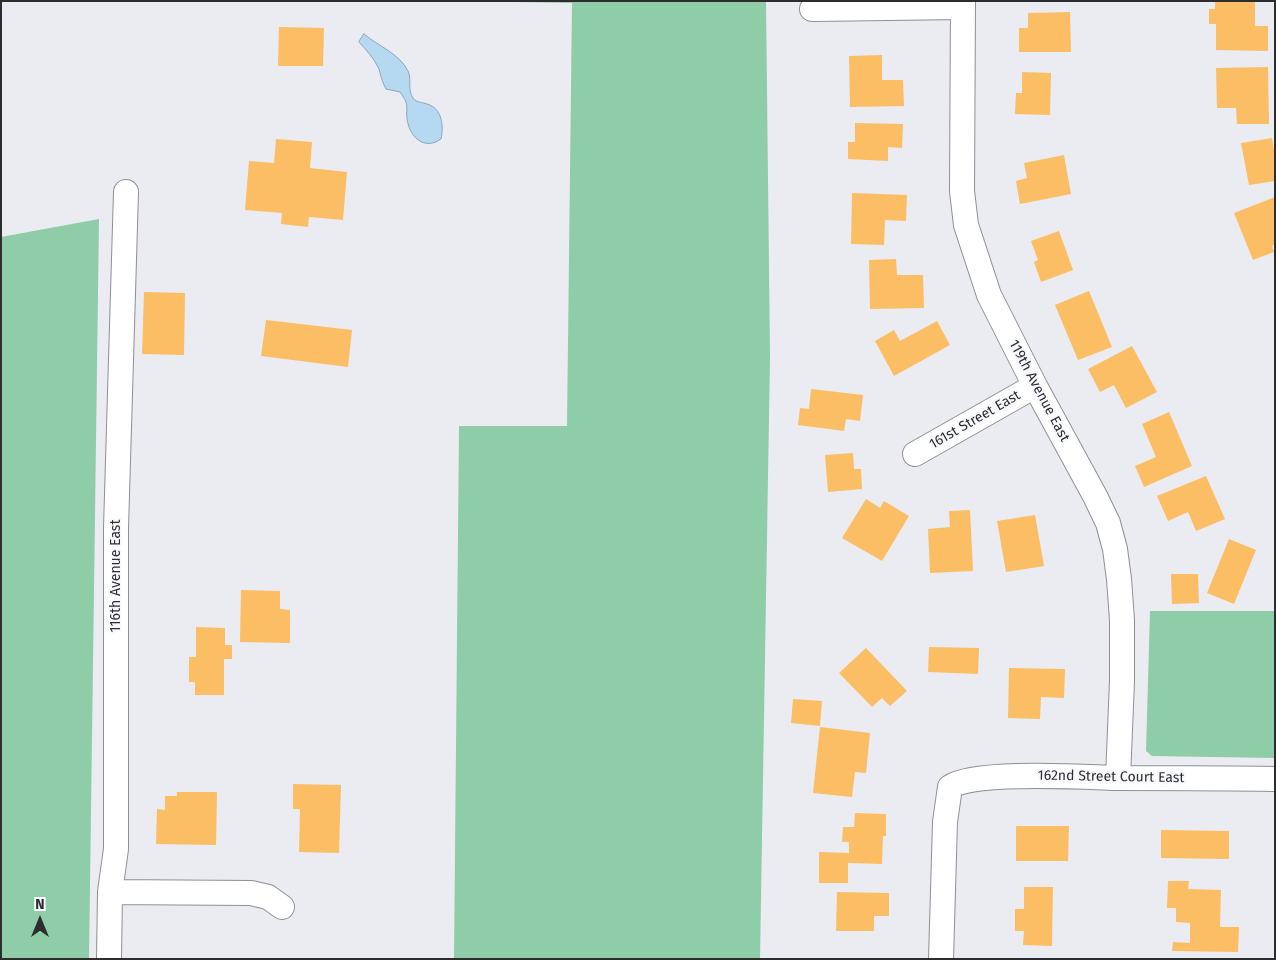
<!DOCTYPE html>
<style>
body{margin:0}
#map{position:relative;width:1276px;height:960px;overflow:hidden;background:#ebebf2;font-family:"Fira Sans",sans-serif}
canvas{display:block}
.frame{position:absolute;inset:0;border:2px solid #2d2d30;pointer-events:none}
.north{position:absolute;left:15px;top:895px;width:50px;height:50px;-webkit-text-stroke:4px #f8f8ff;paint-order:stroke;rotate:0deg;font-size:14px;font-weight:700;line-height:20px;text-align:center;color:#2d2d30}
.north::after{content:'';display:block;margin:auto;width:18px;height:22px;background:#2d2d30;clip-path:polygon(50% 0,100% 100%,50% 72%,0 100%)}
</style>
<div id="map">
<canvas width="1276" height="960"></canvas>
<div class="frame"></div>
<div class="north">N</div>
</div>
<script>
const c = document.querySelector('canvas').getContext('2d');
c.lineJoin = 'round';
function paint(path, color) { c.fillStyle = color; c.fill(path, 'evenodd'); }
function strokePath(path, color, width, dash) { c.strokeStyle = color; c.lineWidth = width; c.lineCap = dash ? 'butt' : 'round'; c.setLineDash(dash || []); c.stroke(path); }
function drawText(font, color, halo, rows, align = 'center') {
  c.font = font + ' "Fira Sans",sans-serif'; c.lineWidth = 4.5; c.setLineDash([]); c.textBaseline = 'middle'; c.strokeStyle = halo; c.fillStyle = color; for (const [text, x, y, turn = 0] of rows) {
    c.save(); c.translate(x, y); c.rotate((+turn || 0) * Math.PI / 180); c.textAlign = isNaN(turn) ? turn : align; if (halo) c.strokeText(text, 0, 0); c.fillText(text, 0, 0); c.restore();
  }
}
paint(new Path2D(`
 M461,1H766L770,357L760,959H454L459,426H567L572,3Z
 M99,219L89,959H1V237Z
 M1150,611H1275V758L1152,756L1146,751Z`), '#8fcda8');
const water = new Path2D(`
 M364,34C378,46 400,54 408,71C412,79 407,89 413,98C417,103 422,102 427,104C442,108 444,126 441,139C424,151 409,137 407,118C406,113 408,107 406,102C405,99 402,95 400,92L386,89C382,82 381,76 379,69C374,58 367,51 359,42Z`);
paint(water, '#b5d9f1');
strokePath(water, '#8ca5b7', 1);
paint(new Path2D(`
 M1215,1H1255V26H1268V51L1216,50V24H1209V9H1215Z
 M1070,12L1071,52H1019V28H1028V13Z
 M279,27L324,28L323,66H278Z
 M882,55V80H903L904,106L850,107L849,56Z
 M1268,67L1269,124H1237L1236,108H1217L1216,68Z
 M1022,72L1051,73L1050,115L1015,114L1016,93H1022Z
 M855,123L903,124L902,148L888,147V161L848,159V142H855Z
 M1272,138L1275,155V181L1249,185L1241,143Z
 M276,139L312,142L310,168L347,172L343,220L309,217L308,227L281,224L282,213L245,210L249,161L274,163Z
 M1064,155L1071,194L1020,204L1016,181L1027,178L1024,163Z
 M852,193L907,195L906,221L885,220L884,245L851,244Z
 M1275,197V244L1272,246L1274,252L1253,260L1234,213Z
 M1059,231L1073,270L1041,282L1034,262L1038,260L1031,241Z
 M896,259L897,275H923L924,308L870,309L869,260Z
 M1089,291L1112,347L1078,360L1055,305Z
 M144,292L185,293L184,355L142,354Z
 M266,320L352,330L348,367L261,356Z
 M937,321L950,345L894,376L875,341L894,330L900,341Z
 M1132,346L1157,392L1126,408L1114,385L1100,392L1088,369Z
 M811,389L863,395L860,421L846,419L844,431L798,425L800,408L809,409Z
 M1169,412L1192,466L1144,487L1135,466L1156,457L1142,424Z
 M853,453L854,469H861L862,489L828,492L825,455Z
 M1206,476L1225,519L1196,531L1188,512L1168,521L1157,496Z
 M866,499L880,508L884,501L909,516L882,561L842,538Z
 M970,510L973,571L930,573L928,529L950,527L949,511Z
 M1035,515L1044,566L1006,572L997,521Z
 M1229,539L1256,550L1234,604L1207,593Z
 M1171,574H1198L1199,603L1172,604Z
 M241,590L280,591V609L290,610V643L240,642Z
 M196,627L225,628V645H232V659H224V695H195V682H189V657H196Z
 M929,647L979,648L978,674L928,672Z
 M866,648L907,691L890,706L882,698L872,707L839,673Z
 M1009,668L1065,669L1064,698L1041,697L1040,719L1008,718Z
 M793,699L822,701L820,726L791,723Z
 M820,727L870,733L866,773L855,772L852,797L813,793Z
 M293,784L341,785L339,853L299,852L300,809H293Z
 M177,792H217L216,845L156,844L157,809L165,810V796H177Z
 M855,813L886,814V836H883L882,864L848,863V883H819V852L849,853V842H842L843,827H854Z
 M1016,826H1069L1068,861H1016Z
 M1161,830L1229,831V859L1161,858Z
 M1168,881H1189L1188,889L1221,890L1220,927H1239L1238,952L1172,951L1173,942L1190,943V923L1176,922V908H1167Z
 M1024,887H1053L1052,946L1023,945L1024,931H1015V909H1024Z
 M837,892L889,893V916H874V931H836Z`), '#fbbe65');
const minor = new Path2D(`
 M963,1L962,191L966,225L989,295L1035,386L1095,496L1108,523L1115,549L1119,579L1122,620V681L1118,778
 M812,9L963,7
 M915,454L1035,386
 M110,892L251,893L268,897L282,907
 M109,959L110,892L116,849V528L126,192
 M941,959L945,822L950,787C974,770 1085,777 1119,778C1171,778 1223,778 1275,779`);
strokePath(minor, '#908f96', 26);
strokePath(minor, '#fff', 24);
drawText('14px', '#2d2d30', '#f8f8ff', [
 ["119th Avenue East",1039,391,62],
 ["161st Street East",975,420,-30],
 ["116th Avenue East",116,576,-90],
 ["162nd Street Court East",1111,777,1]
]);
</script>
